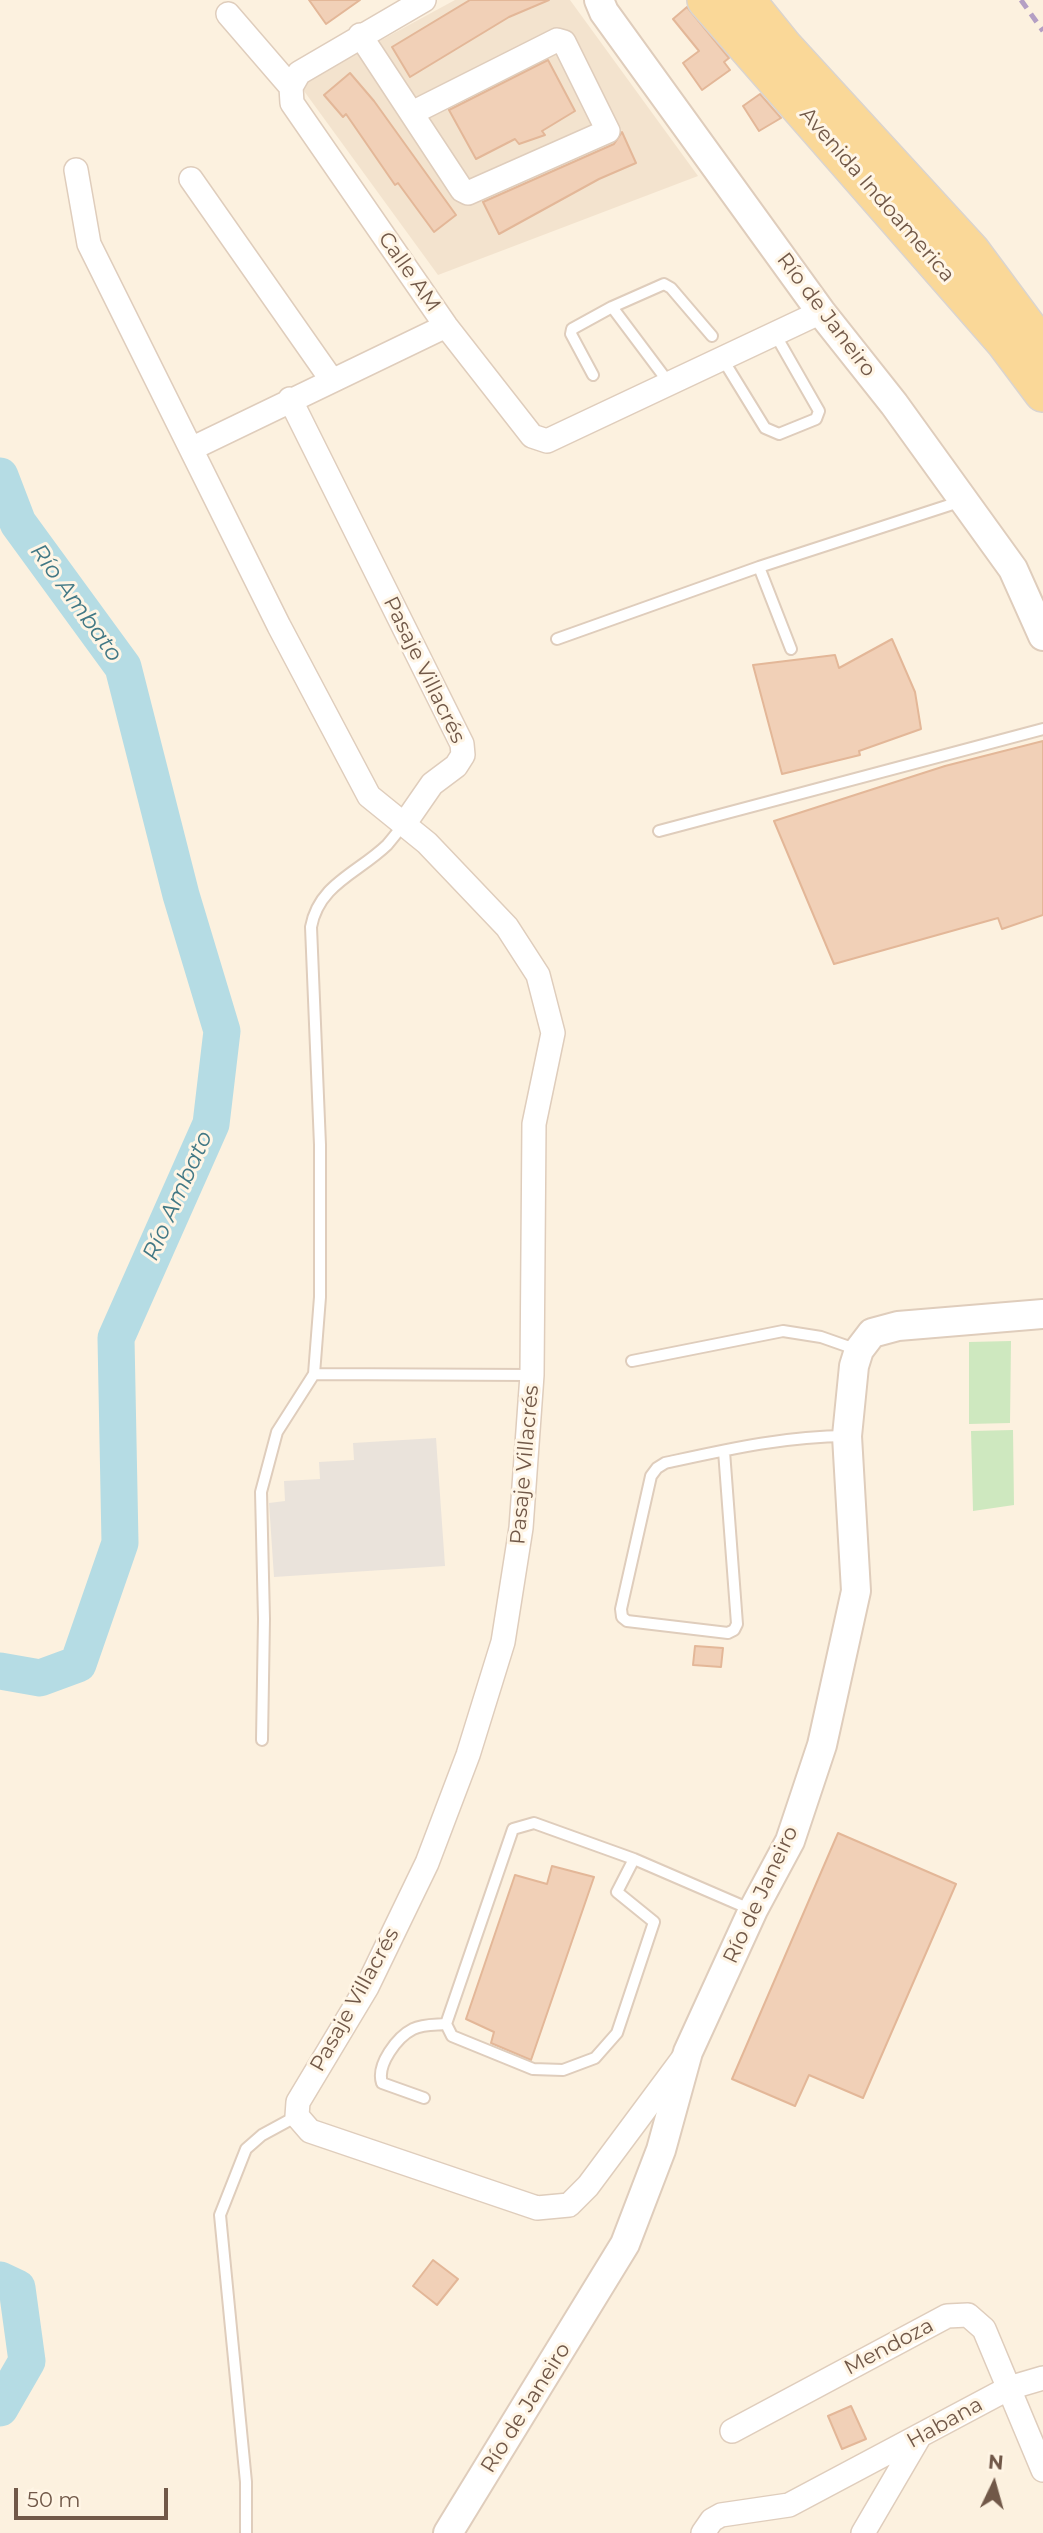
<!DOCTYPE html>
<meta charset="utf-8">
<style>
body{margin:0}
#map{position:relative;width:1043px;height:2533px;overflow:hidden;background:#fcf1df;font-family:Montserrat,sans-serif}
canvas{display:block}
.north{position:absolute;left:959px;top:2449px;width:70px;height:70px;-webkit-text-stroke:5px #fff5e5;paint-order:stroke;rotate:5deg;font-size:19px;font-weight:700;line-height:28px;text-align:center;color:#715848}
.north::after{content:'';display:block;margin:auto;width:24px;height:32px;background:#715848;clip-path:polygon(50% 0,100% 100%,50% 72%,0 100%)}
.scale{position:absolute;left:14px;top:2488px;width:154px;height:32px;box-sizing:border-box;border:4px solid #715848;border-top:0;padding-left:9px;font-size:21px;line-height:24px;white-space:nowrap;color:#715848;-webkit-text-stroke:5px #fff5e5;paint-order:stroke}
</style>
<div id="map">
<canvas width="1043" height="2533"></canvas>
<div class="north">N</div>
<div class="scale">50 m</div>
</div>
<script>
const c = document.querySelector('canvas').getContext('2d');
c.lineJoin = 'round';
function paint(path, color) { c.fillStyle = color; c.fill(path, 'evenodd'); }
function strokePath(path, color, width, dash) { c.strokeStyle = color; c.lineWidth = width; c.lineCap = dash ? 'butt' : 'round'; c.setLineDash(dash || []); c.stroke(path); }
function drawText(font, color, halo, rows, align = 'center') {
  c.font = font + ' Montserrat,sans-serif'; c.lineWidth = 6; c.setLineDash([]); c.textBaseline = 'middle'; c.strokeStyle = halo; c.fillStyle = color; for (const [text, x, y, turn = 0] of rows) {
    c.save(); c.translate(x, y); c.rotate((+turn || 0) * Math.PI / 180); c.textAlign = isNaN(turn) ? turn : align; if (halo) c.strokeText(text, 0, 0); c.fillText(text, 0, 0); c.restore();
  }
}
paint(new Path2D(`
 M455,0H570L698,176L438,275L304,91V82Z`), '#f3e3ce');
paint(new Path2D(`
 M436,1438L445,1566L274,1577L269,1503L285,1501L284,1481L320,1479L319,1462L354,1460L353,1443Z`), '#eae3db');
paint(new Path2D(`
 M1011,1341L1010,1423L969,1424V1342Z
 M1013,1430L1014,1505L973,1511L971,1431Z`), '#cee8bf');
strokePath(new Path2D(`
 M0,476L18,523L123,667L181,895L222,1031L211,1124L116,1338L120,1543L78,1664L40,1678L0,1671
 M0,2280L17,2288L27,2361L0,2408`), '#b5dce4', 37);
const building = new Path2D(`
 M309,0H360L326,24Z
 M470,0H549L509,17L410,77L392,47Z
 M687,7L729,58L724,62L730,70L702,90L683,63L699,51L673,19Z
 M548,60L575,111L542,131L545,135L519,144L515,139L476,159L449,110Z
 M350,73L374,101L456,215L434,232L398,183L395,185L346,114L343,117L324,95Z
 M760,94L781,118L759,131L743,106Z
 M622,132L636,163L599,179L499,234L483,202L614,144Z
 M892,639L915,692L921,729L859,751L860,755L782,774L753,665L835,655L839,668Z
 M1043,741V915L1002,929L998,918L834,964L774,821L945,766Z
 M695,1646L723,1648L721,1667L693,1665Z
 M838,1833L956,1884L863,2098L809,2075L795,2106L732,2079Z
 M552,1866L594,1877L531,2060L491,2043L494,2032L466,2019L515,1875L547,1884Z
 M433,2260L458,2279L437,2305L413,2286Z
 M851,2406L866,2439L842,2449L828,2416Z`);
paint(building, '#f1d0b7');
strokePath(building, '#e3b798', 2);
const service = new Path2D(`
 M722,358L765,428L779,434L816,419L819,411L775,334
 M593,375L571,334L572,329L612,307
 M669,383L612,307L664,284L671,288L712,336
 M759,567L791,649
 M557,639L759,567L962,501
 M659,831L1043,729
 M632,1361L783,1331L821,1337L858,1350
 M314,1374L532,1375
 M724,1451L737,1624L734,1630L728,1633L627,1621L622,1617L621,1609L651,1476L657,1468L665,1463C725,1450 785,1436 847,1436
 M262,1740L264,1619L261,1492L277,1432L314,1374L320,1297V1145L311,927C319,884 358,873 387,845C393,838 399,830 405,823
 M634,1859L617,1892L654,1922L617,2033L595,2058L563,2070L533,2069L452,2036L446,2024L513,1829L534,1823L634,1859L752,1910
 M424,2098L382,2083C376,2065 397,2037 413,2029C423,2024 436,2025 446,2024
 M246,2533V2482L220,2215L246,2149L262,2135L297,2116`);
const minor = new Path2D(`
 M228,14L291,87
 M360,35L462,190L468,193L608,131L564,42L557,40L412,113
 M291,87L292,103L446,326L532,436L547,441L821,312
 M291,87L299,73L424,0
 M76,170L89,244L279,626L369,796L427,843L507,927L538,975L553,1033L534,1124L532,1375L521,1528L503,1642L468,1755L427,1863L367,1987L298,2102L297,2116L310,2131L537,2208L569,2205L588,2186L684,2057
 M191,179L331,379
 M290,399L462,744L463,755L456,766L432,784L405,823
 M193,448L446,326
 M732,2431L947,2316L968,2315L984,2329L1043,2470
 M703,2533L712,2520L721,2515L789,2505L1009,2388L1043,2378
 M863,2533L918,2439`);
const tertiary = new Path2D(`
 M599,0L604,12L821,312L894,404L1013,569L1043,636
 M448,2533L625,2244L661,2150L688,2052L753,1910L790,1841L822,1745L856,1591L847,1436L854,1366L859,1350L872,1333L898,1326L1043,1314`);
const primary = new Path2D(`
 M706,0L1004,341L1043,393
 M746,0L784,47L971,251L1043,348`);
strokePath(service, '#dfcdbc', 14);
strokePath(minor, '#dfcdbc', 26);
strokePath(tertiary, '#dfcdbc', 32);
strokePath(primary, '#dad4cf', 40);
strokePath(service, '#fff', 10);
strokePath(minor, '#fff', 23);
strokePath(tertiary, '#fff', 28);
strokePath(primary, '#fad898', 37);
strokePath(new Path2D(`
 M1021,0L1043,31`), '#b49fc4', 5, [10, 7]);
drawText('21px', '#715848', '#fff5e5', [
 ["Avenida Indoamerica",877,195,49],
 ["Calle AM",409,272,55],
 ["Río de Janeiro",826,315,53],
 ["Pasaje Villacrés",424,670,64],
 ["Pasaje Villacrés",525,1465,-85],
 ["Río de Janeiro",761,1895,-65],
 ["Pasaje Villacrés",355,2000,-61],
 ["Mendoza",889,2347,-28],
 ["Río de Janeiro",526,2408,-58],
 ["Habana",945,2423,-29]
]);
drawText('italic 23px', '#427885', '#fff5e5', [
 ["Río Ambato",76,603,54],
 ["Río Ambato",178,1196,-66]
]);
</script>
